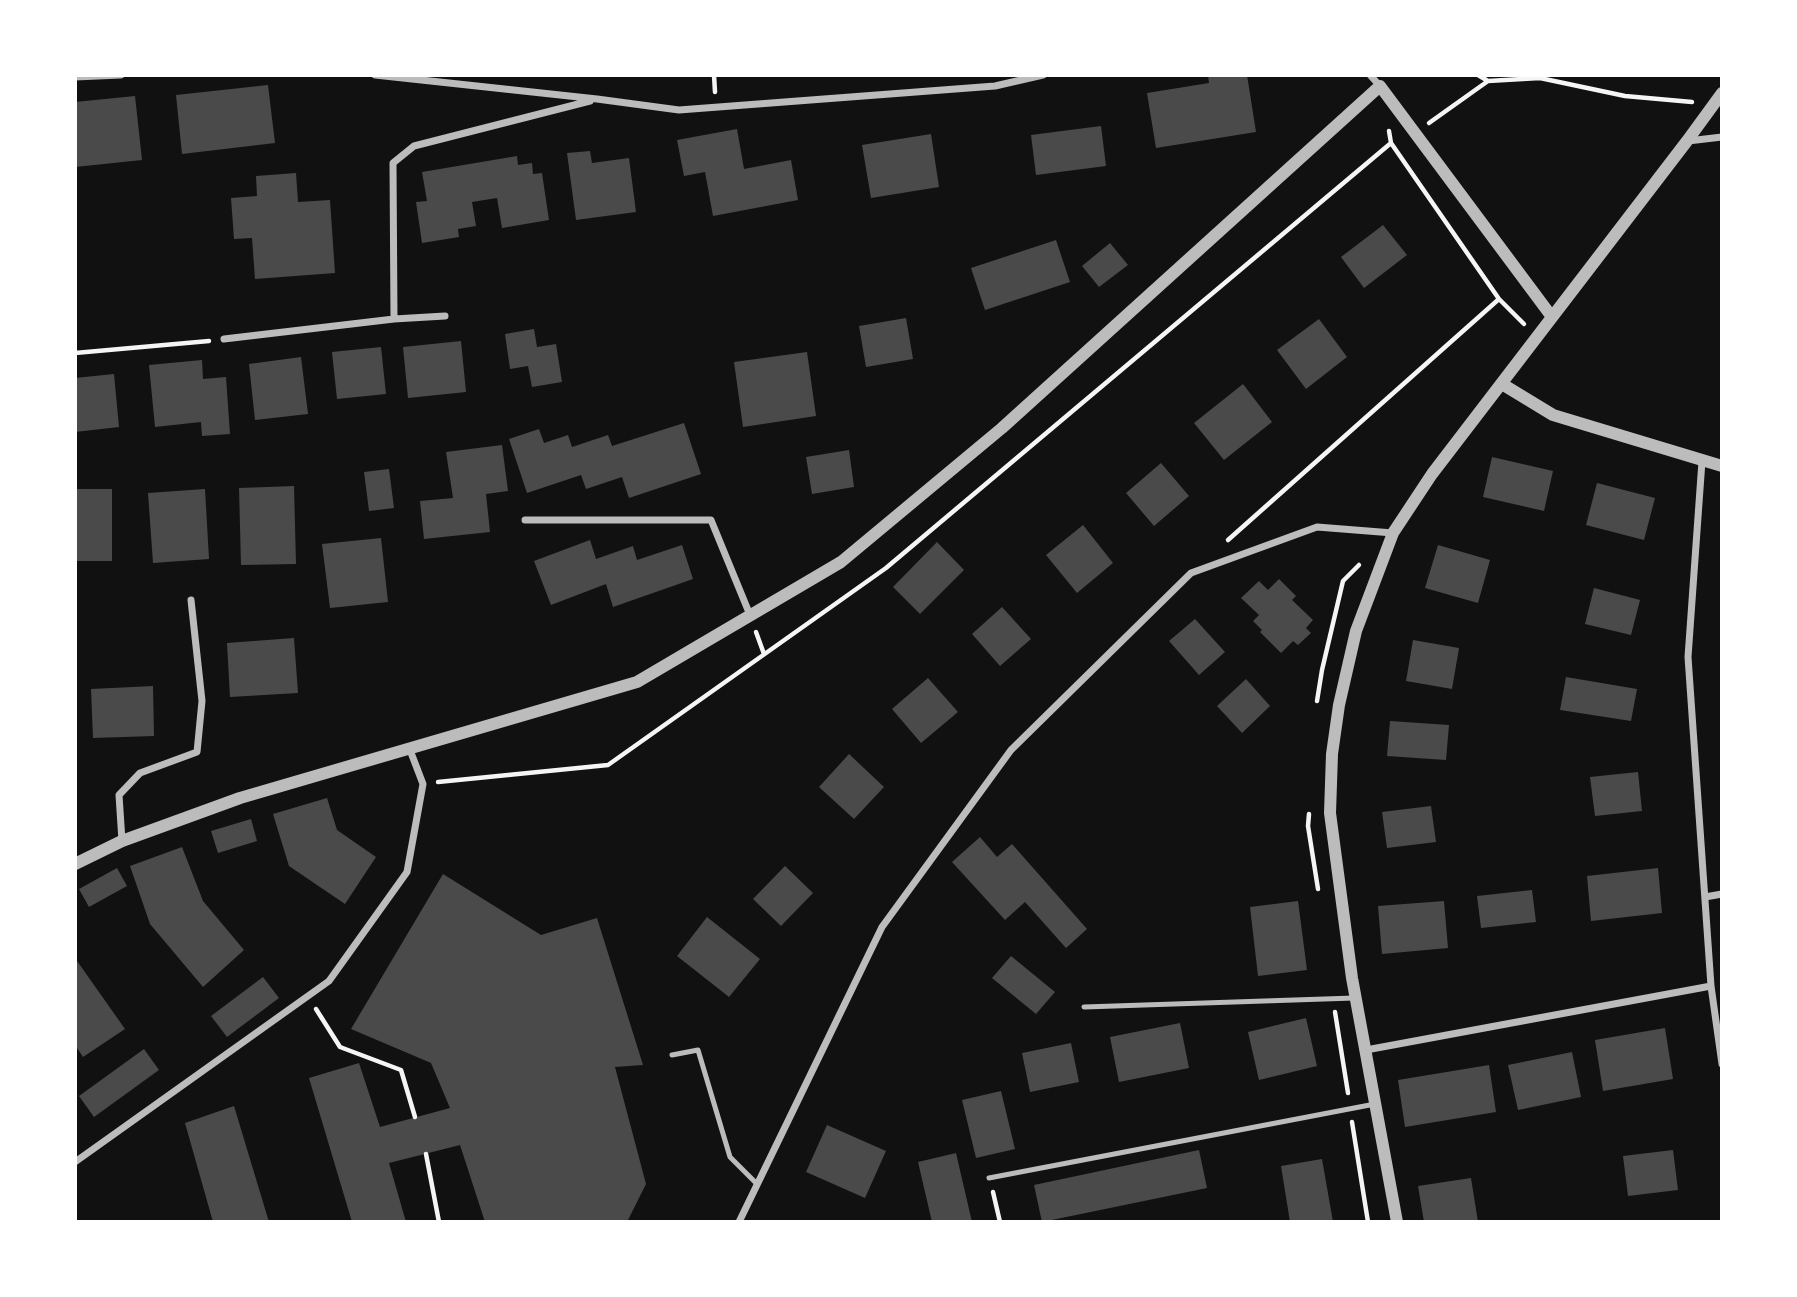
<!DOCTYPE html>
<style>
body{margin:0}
#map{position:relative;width:1797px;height:1297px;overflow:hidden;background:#111;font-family:"Exo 2",sans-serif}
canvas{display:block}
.frame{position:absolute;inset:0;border:77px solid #fff;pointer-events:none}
</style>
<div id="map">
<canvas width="1797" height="1297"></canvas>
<div class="frame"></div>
</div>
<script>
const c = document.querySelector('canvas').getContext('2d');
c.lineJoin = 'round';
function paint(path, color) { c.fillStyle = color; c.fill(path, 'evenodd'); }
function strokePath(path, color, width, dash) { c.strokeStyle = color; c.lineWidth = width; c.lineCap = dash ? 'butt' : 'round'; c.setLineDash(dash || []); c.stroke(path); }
paint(new Path2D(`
 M1208,75H1247L1256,132L1156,148L1147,93L1209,83Z
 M268,85L275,143L182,154L176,95Z
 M135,96L142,160L75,167V102Z
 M1101,126L1106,166L1036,175L1031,135Z
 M737,129L744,169L791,160L798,200L713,216L705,172L684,176L677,140Z
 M931,134L939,187L871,198L862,145Z
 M590,151L592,163L629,158L636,212L576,220L567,153Z
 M517,156L518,165L532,163L533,174L542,173L549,220L502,228L497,198L472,202L476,226L458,229L459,237L422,243L416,202L427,201L422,172Z
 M296,173L298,202L330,200L335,273L255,279L252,238L234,239L231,198L257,196L256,176Z
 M1383,225L1407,255L1364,288L1341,257Z
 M1056,240L1070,282L985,310L971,268Z
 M1110,243L1128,265L1099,287L1082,266Z
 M906,318L913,359L866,367L859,326Z
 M1319,319L1347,357L1306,389L1277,350Z
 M534,329L537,347L556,344L562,382L532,387L528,366L510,369L505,334Z
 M461,341L466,392L408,398L403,347Z
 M381,347L386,394L337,399L332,352Z
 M807,352L816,416L743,427L734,362Z
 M301,357L308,414L255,420L249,364Z
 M202,360L203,379L226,377L230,434L202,436L201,422L155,427L149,365Z
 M114,374L119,427L75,432V378Z
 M1243,384L1272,422L1224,460L1194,423Z
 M684,423L701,474L629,498L622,477L586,489L581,475L527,493L509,439L539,429L544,443L568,435L572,447L608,435L612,446Z
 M502,445L508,491L486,494L490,532L424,539L420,501L453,498L446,452Z
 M849,450L854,487L812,494L806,457Z
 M1492,457L1553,471L1544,511L1483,497Z
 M1161,463L1189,496L1154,526L1126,493Z
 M389,469L394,508L369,511L364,472Z
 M1597,483L1655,498L1644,540L1586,525Z
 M294,486L296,564L241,565L239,488Z
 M75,489H112V561H75Z
 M205,489L209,559L153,563L148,493Z
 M1083,525L1113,563L1077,593L1046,555Z
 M381,538L388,602L330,608L322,544Z
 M590,540L596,559L633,546L637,560L682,545L693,579L613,607L606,584L551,605L534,561Z
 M937,542L964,570L920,614L893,587Z
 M1438,545L1490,560L1478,603L1425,588Z
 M1279,579L1296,596L1292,600L1313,620L1306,628L1311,633L1298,645L1293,641L1281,653L1260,632L1262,630L1253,621L1259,615L1241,598L1259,581L1268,590Z
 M1594,588L1640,600L1631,635L1585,624Z
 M1002,607L1031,639L1000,666L972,634Z
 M1195,619L1225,652L1199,675L1169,641Z
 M294,638L298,693L230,697L227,643Z
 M1413,640L1459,648L1452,689L1406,681Z
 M1566,677L1637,689L1631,721L1560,710Z
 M928,678L958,712L921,743L892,709Z
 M1246,679L1270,706L1242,733L1217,706Z
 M153,686L154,736L93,738L91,689Z
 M1390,721L1449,725L1446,760L1387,756Z
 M849,754L884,787L854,819L819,787Z
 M1638,772L1642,811L1595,816L1590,777Z
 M327,798L337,830L376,857L345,904L289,866L273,814Z
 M1431,806L1436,842L1387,848L1382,812Z
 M251,819L257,841L218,853L211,831Z
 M980,837L997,857L1012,844L1087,929L1066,948L1025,902L1005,920L952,862Z
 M182,847L203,901L244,950L203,987L150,924L130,866Z
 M785,866L813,893L781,926L753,899Z
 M117,868L127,886L89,907L79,889Z
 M1658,868L1662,913L1591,921L1587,876Z
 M443,874L541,935L597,918L643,1065L615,1067L646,1184L627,1222H485L460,1145L389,1163L406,1222H352L309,1078L359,1063L380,1127L450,1108L431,1063L351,1029Z
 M1532,890L1536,922L1481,928L1477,896Z
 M1298,901L1307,970L1258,976L1250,907Z
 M1444,901L1448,948L1382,954L1378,906Z
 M707,917L760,959L729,997L677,956Z
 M1011,956L1055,992L1036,1014L992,978Z
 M75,958L125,1029L83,1057L75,1045Z
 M263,977L279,998L227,1037L211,1016Z
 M1306,1018L1317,1066L1259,1080L1248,1032Z
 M1180,1023L1189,1068L1119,1082L1110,1037Z
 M1665,1028L1673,1079L1603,1091L1595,1040Z
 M1071,1043L1079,1082L1030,1092L1022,1053Z
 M144,1049L159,1070L94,1117L79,1096Z
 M1572,1052L1581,1097L1518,1110L1508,1065Z
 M1489,1065L1496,1112L1405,1127L1398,1080Z
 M1001,1091L1015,1149L976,1158L962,1100Z
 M234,1106L269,1222H213L185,1123Z
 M827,1125L886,1151L865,1198L806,1172Z
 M1199,1150L1207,1188L1042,1222L1034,1185Z
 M1673,1150L1678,1190L1628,1196L1623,1156Z
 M956,1153L972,1222H932L918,1162Z
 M1322,1159L1333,1222H1290L1281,1166Z
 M1471,1178L1478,1222H1424L1418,1186Z`), '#4a4a4a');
strokePath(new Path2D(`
 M714,75L715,92
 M1478,75L1488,81L1540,78L1625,96L1692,102
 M1429,123L1488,81
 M1389,131L1391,143L1499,299L1524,324
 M75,353L209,341
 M1228,540L1499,299
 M756,632L764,654
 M1317,701L1322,670L1343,581L1359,565
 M438,782L608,765L886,568L1391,143
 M1309,814L1308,826L1318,889
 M316,1009L340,1047L401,1070L415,1117
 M1335,1012L1348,1093
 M1352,1122L1368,1222
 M426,1154L439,1222
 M993,1192L1000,1222`), '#f5f5f5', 4.5);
strokePath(new Path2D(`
 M1084,1007L1354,998
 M672,1055L698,1050L730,1157L757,1184
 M989,1178L1375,1104`), '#bcbcbc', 5);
strokePath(new Path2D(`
 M375,75L597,99L679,110L995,86L1043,75
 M1370,75L1380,86
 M75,77L121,75
 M1688,141L1722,137
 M394,319L445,316
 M224,339L394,319L393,163L414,146L590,101
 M1702,461L1688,657L1711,986L1722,1064
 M525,520H711L750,615
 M122,841L119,795L140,773L197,752L202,701L191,600
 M1705,897L1722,894
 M1366,1050L1711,986
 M75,1162L329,981L407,872L423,784L410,750
 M739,1222L882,927L1011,750L1191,573L1317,527L1393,533`), '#bcbcbc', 7);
strokePath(new Path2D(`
 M1502,384L1553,415L1722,466
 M75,864L122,841L240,798L637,682L841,562L1002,428L1380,86L1552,317
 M1397,1222L1352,978L1330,813L1332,754L1339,705L1356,631L1393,533L1432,474L1687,141L1722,93`), '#bcbcbc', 12);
</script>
